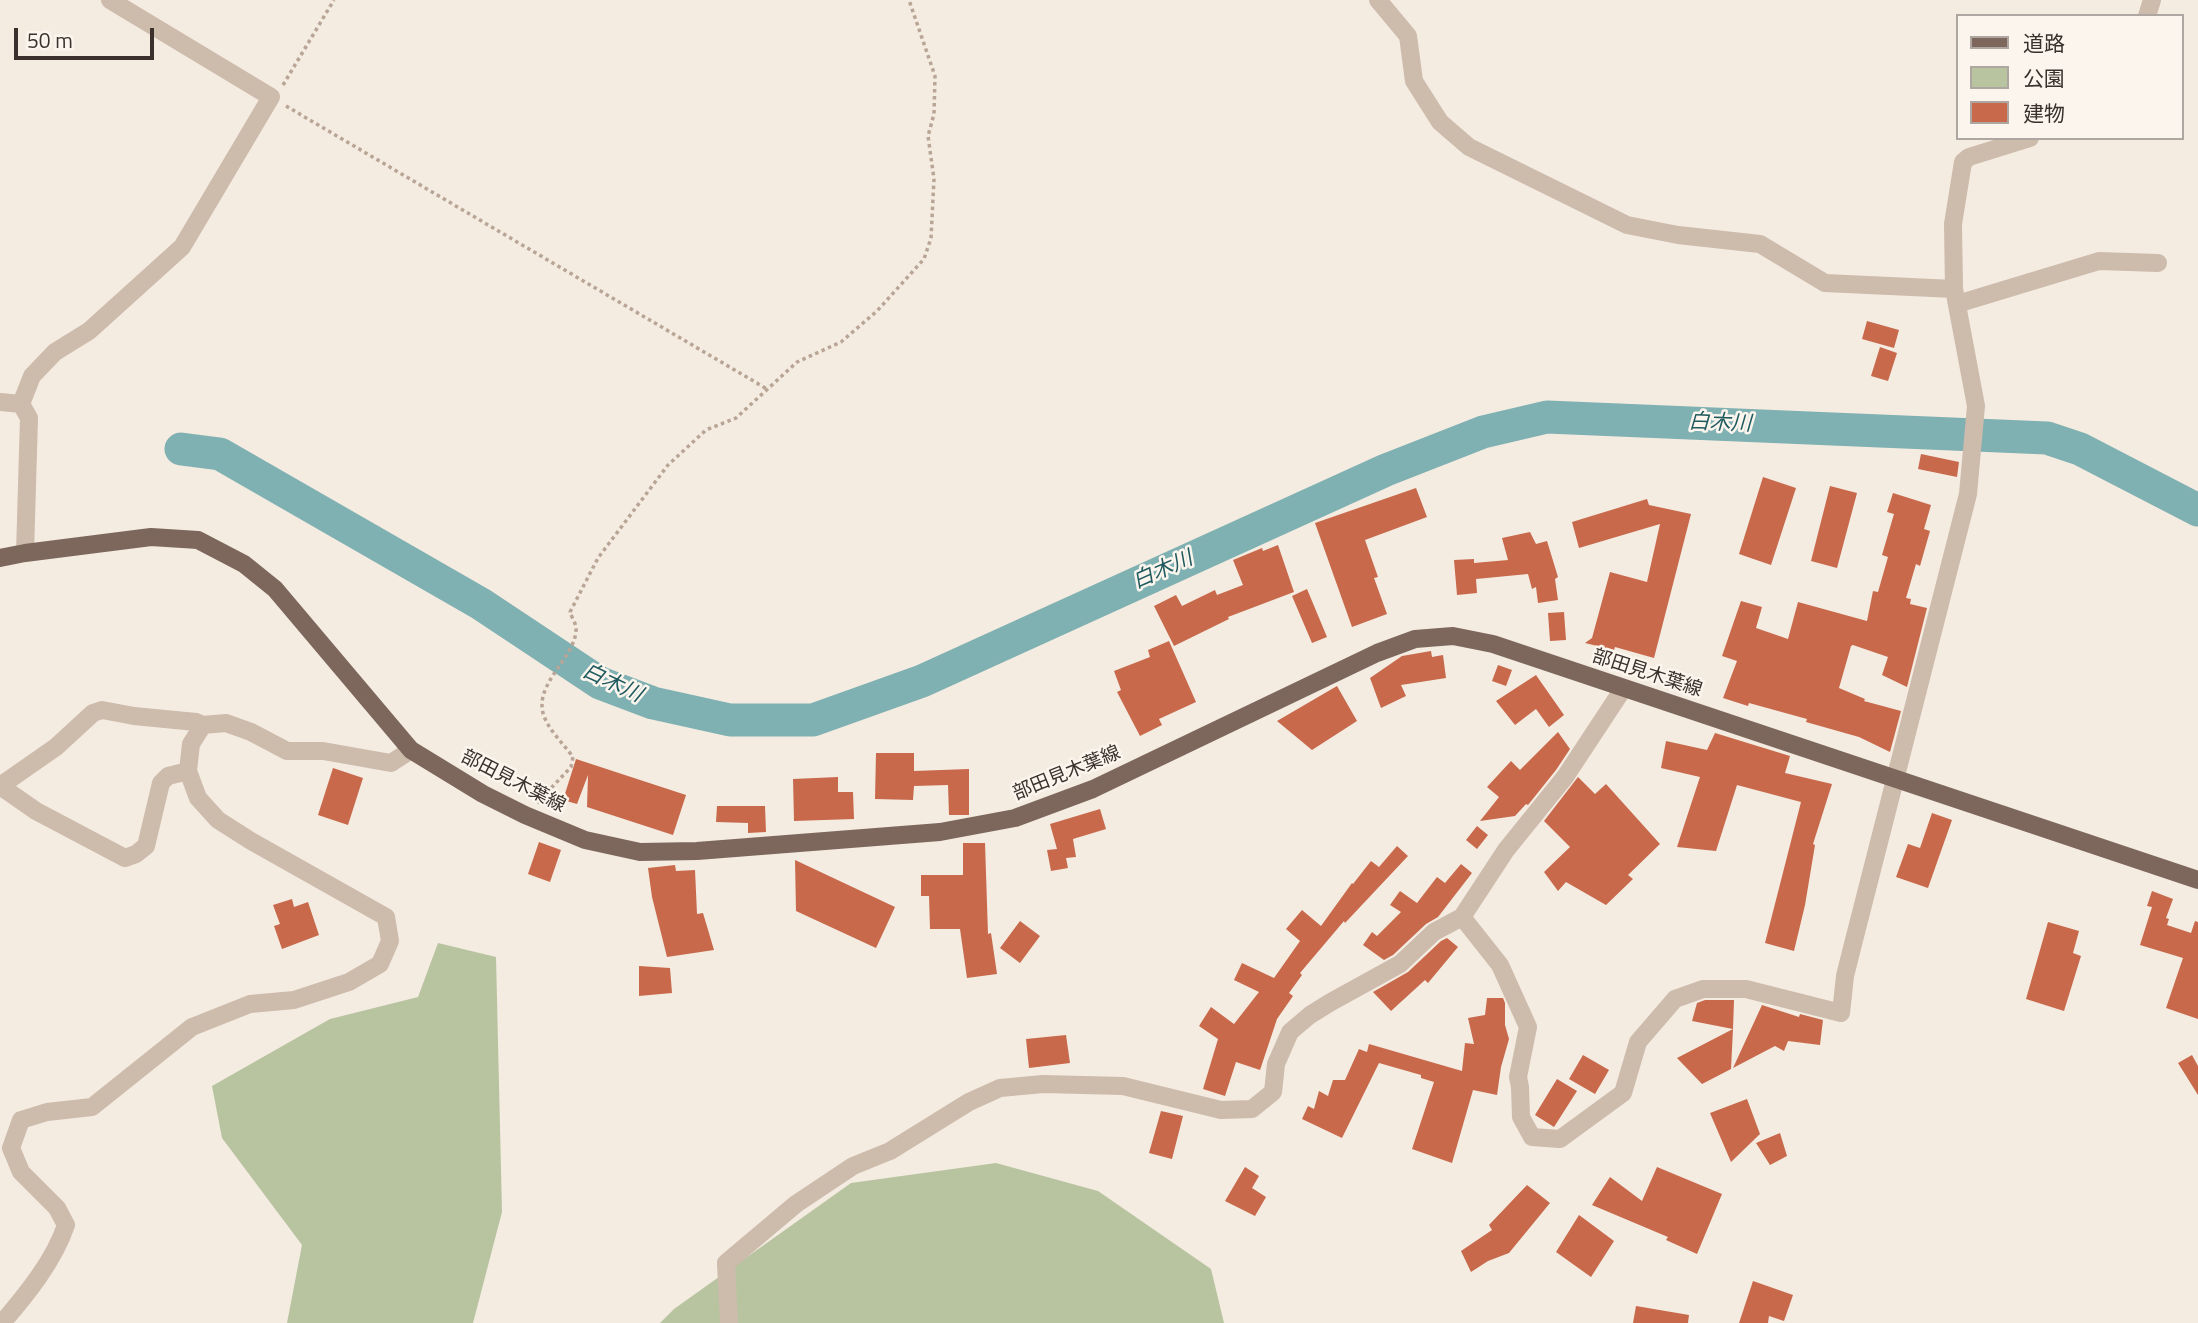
<!DOCTYPE html>
<meta charset="utf-8">
<style>
body{margin:0}
#map{position:relative;width:2198px;height:1323px;overflow:hidden;background:#f4ebe1;font-family:"Titillium Web","Noto Sans JP",sans-serif}
canvas{display:block}
.legend{position:absolute;left:1956px;top:14px;width:228px;height:126px;box-sizing:border-box;background:#fbf5ee;border:2px solid #aea6a0;margin:0;padding:9px 12px;list-style:none;font-size:21px;color:#3b302b}
.legend li{display:flex;align-items:center;gap:14px;height:35px}
.legend b{width:35px;border:2px solid #aea6a0}
.scale{position:absolute;left:14px;top:28px;width:140px;height:32px;box-sizing:border-box;border:4px solid #3b302b;border-top:0;padding-left:9px;font-size:21px;line-height:24px;white-space:nowrap;color:#3b302b;-webkit-text-stroke:5px #fbf5ee;paint-order:stroke}
</style>
<div id="map">
<canvas width="2198" height="1323"></canvas>
<ul class="legend">
<li><b style="height:9px;background:#7d675c"></b>道路</li>
<li><b style="height:19px;background:#b8c4a0"></b>公園</li>
<li><b style="height:19px;background:#c8694b"></b>建物</li>
</ul>
<div class="scale">50 m</div>
</div>
<script>
const c = document.querySelector('canvas').getContext('2d');
c.lineJoin = 'round';
function paint(path, color) { c.fillStyle = color; c.fill(path, 'evenodd'); }
function strokePath(path, color, width, dash) { c.strokeStyle = color; c.lineWidth = width; c.lineCap = dash ? 'butt' : 'round'; c.setLineDash(dash || []); c.stroke(path); }
function drawText(font, color, halo, rows, align = 'center') {
  c.font = font + ' "Titillium Web","Noto Sans JP",sans-serif'; c.lineWidth = 5; c.setLineDash([]); c.textBaseline = 'middle'; c.strokeStyle = halo; c.fillStyle = color; for (const [text, x, y, turn = 0] of rows) {
    c.save(); c.translate(x, y); c.rotate((+turn || 0) * Math.PI / 180); c.textAlign = isNaN(turn) ? turn : align; if (halo) c.strokeText(text, 0, 0); c.fillText(text, 0, 0); c.restore();
  }
}
paint(new Path2D(`
 M438,943L496,957L502,1212L473,1323H287L302,1245L222,1138L212,1086L330,1019L418,997Z
 M996,1163L1098,1191L1211,1269L1224,1323H660L674,1309L851,1183Z`), '#b8c4a0');
strokePath(new Path2D(`
 M181,449L220,454L481,604L600,683L653,703L730,720H813L922,681L1386,470L1483,432L1547,417L2047,438L2080,449L2198,510`), '#7fb0b2', 33);
paint(new Path2D(`
 M1867,321L1899,330L1894,348L1862,339Z
 M1880,347L1897,353L1888,381L1871,376Z
 M1921,454L1959,462L1957,477L1918,469Z
 M1763,477L1796,488L1771,565L1739,554Z
 M1830,486L1857,493L1837,568L1811,561Z
 M1416,488L1427,517L1365,540L1378,577L1374,578L1387,614L1352,627L1315,523Z
 M1893,493L1931,505L1924,529L1930,531L1920,566L1916,564L1906,598L1911,599L1910,604L1927,608L1907,687L1882,675L1888,657L1853,645L1851,646L1839,688L1865,699L1864,701L1901,711L1890,752L1859,737L1806,722L1807,719L1749,703L1748,706L1723,698L1737,661L1722,656L1741,601L1762,607L1756,628L1788,639L1798,602L1867,621L1873,591L1878,592L1888,557L1882,555L1894,514L1887,512Z
 M1647,499L1649,505L1691,514L1654,658L1615,647L1614,650L1585,643L1592,638L1610,572L1647,582L1660,524L1579,548L1572,522Z
 M1530,532L1536,544L1547,541L1558,577L1555,579L1558,600L1538,603L1536,587L1532,589L1528,574L1476,579L1477,593L1457,595L1454,560L1474,559V563L1508,560L1502,538Z
 M1278,545L1294,592L1228,617L1229,619L1174,646L1154,606L1176,595L1182,606L1215,590L1217,595L1243,585L1233,560L1262,548L1263,551Z
 M1307,589L1327,637L1312,643L1292,596Z
 M1564,612L1566,640L1550,641L1548,613Z
 M1169,641L1196,702L1159,719L1162,725L1140,736L1117,692L1121,690L1114,671L1150,657L1148,650Z
 M1431,651L1432,657L1443,655L1446,678L1401,685L1406,696L1381,708L1370,678L1402,656Z
 M1498,665L1512,670L1506,686L1492,681Z
 M1536,675L1564,715L1549,727L1536,709L1515,725L1496,701Z
 M1337,686L1357,721L1312,750L1277,721Z
 M1558,732L1570,749L1556,770L1528,805L1526,804L1515,816L1480,821L1499,797L1487,787L1511,761L1520,770Z
 M1715,733L1790,756L1785,773L1832,784L1813,844L1815,845L1805,905L1794,951L1765,943L1801,802L1737,785L1716,851L1677,847L1700,777L1661,768L1666,741L1707,750Z
 M876,753H914V771L969,769V815H949L948,785L914,786L913,800L875,799Z
 M576,759L686,795L673,835L587,807L588,775L577,804L563,800Z
 M333,768L363,778L348,825L318,815Z
 M838,777V792H853L854,819L794,821L793,779Z
 M1578,777L1595,794L1606,784L1660,844L1628,875L1633,879L1606,905L1566,882L1558,891L1544,872L1570,847L1544,821Z
 M717,806H765L766,832L748,833V823L716,822Z
 M1100,809L1106,829L1073,839L1076,857L1066,858L1068,868L1051,871L1047,850L1057,849L1050,824Z
 M1932,813L1952,820L1928,888L1896,877L1908,844L1920,848Z
 M1477,826L1488,835L1477,849L1466,840Z
 M539,842L561,850L550,882L528,874Z
 M963,843H985L988,934L991,933L997,974L967,978L960,929H930L929,896H921V875H963Z
 M1397,846L1408,856L1345,923L1344,921L1300,973L1302,975L1289,993L1293,996L1277,1019L1260,1070L1236,1062L1225,1096L1203,1089L1218,1039L1199,1026L1211,1007L1234,1024L1259,992L1234,980L1242,963L1274,978L1300,941L1286,929L1302,910L1321,926L1352,883L1353,884L1371,861L1379,867Z
 M795,860L895,907L876,948L796,911Z
 M1461,864L1472,873L1438,917L1426,924L1393,955L1384,960L1363,945L1372,932L1377,936L1401,912L1390,905L1400,891L1417,903L1437,877L1445,883Z
 M675,865L676,871L695,870L697,914L703,913L714,950L667,957L652,897L648,868Z
 M2152,891L2173,899L2166,918L2169,919L2167,925L2191,933L2195,921L2198,922V1019L2166,1008L2183,958L2140,945L2152,907L2147,906Z
 M292,899L294,907L308,902L319,935L282,949L274,926L280,924L273,905Z
 M1020,921L1040,936L1020,963L1000,948Z
 M2048,922L2079,931L2073,953L2081,956L2064,1011L2026,999Z
 M1447,938L1458,947L1428,983L1425,980L1391,1011L1373,992L1408,972L1441,941Z
 M639,966L670,968L672,993L639,996Z
 M1487,998H1503L1505,1003V1025L1509,1039L1501,1067L1497,1095L1473,1090L1452,1163L1412,1149L1434,1082L1421,1078V1075L1379,1063L1342,1138L1302,1119L1308,1106L1314,1109L1319,1091L1328,1096L1333,1080H1345L1359,1049L1367,1052L1369,1044L1462,1071L1465,1043L1474,1044L1468,1018L1485,1015Z
 M1705,1000H1734L1733,1029L1692,1021L1697,1003Z
 M1762,1005L1799,1017L1800,1014L1823,1020L1820,1045L1788,1041L1784,1051L1775,1046L1733,1068Z
 M1733,1029L1731,1069L1702,1084L1677,1058Z
 M1066,1035L1070,1063L1029,1068L1026,1039Z
 M1583,1055L1609,1070L1595,1094L1569,1079Z
 M2192,1055L2198,1066V1095L2178,1063Z
 M1557,1079L1577,1091L1554,1127L1535,1115Z
 M1747,1099L1760,1134L1731,1162L1710,1113Z
 M1161,1111L1183,1116L1172,1159L1149,1153Z
 M1780,1133L1787,1156L1770,1165L1756,1143Z
 M1245,1167L1259,1176L1252,1188L1266,1197L1255,1216L1225,1201Z
 M1657,1167L1722,1194L1697,1254L1666,1240L1668,1237L1592,1205L1610,1177L1642,1201Z
 M1527,1185L1550,1203L1509,1253L1488,1261L1471,1272L1461,1251L1492,1230L1489,1225Z
 M1579,1215L1614,1241L1591,1277L1556,1252Z
 M1753,1281L1793,1295L1784,1321L1769,1316L1768,1323H1739Z
 M1636,1306L1689,1315L1688,1323H1633Z`), '#c8694b');
strokePath(new Path2D(`
 M283,85L334,0
 M286,106L767,389
 M537,803L571,767L573,757C563,743 542,724 542,706C541,678 578,653 576,627C575,622 571,616 570,612L598,558L668,465L706,430L736,418L797,362L841,342L877,311L924,259L931,238L934,179L928,136L934,114L935,76L909,0`), '#b9a596', 3.5, [3.5, 3.5]);
strokePath(new Path2D(`
 M1378,0L1408,36L1414,81L1440,122L1469,147L1627,225L1678,235L1760,244L1825,283L1954,289
 M2147,16L2152,0
 M1957,304L2099,261L2158,263
 M0,402L21,404
 M25,553L29,418L21,404L32,376L55,352L89,331L182,247L271,97L110,0
 M188,771L168,776L161,783L146,846L136,854L125,858L36,811L0,786L56,747L93,713L102,710L134,716L196,722L203,725
 M1462,917L1500,965L1528,1027L1518,1077L1520,1087L1521,1117L1532,1137L1560,1139L1623,1093L1638,1042L1675,999L1703,989H1746L1841,1013L1845,976L1852,948L1968,494L1976,406L1954,289L1953,224L1963,162L1969,157L2030,138
 M2,1323C26,1295 54,1261 66,1225L57,1208L21,1172L11,1148L21,1120L47,1112L92,1107L192,1027L250,1004L294,1000L349,982L380,964L390,941L386,917L251,841L218,820L198,798L188,771L191,744L203,725L226,723L251,732L287,751H323L391,763L411,750
 M729,1323L726,1263L796,1204L853,1166L890,1151L969,1102L1000,1088L1043,1084L1123,1086L1221,1110L1252,1109L1273,1092L1276,1064L1290,1032L1310,1015L1331,1002L1400,964L1434,932L1462,917L1506,850L1565,777L1623,689`), '#cdbbac', 18);
strokePath(new Path2D(`
 M0,558L25,553L151,537L198,540L244,564L275,589L411,750L483,794L525,815L585,840L640,852L697,851L940,832L1015,818L1093,789L1377,653L1415,639L1453,636L1493,644L2198,880`), '#7d675c', 18);
drawText('19px', '#3b302b', '#fbf5ee', [
 ["部田見木葉線",1647,674,18],
 ["部田見木葉線",1067,774,-22],
 ["部田見木葉線",513,782,27]
]);
drawText('italic 21px', '#1f5a5e', '#fbf5ee', [
 ["白木川",1720,424,2],
 ["白木川",1163,571,-24],
 ["白木川",612,684,25]
]);
</script>
